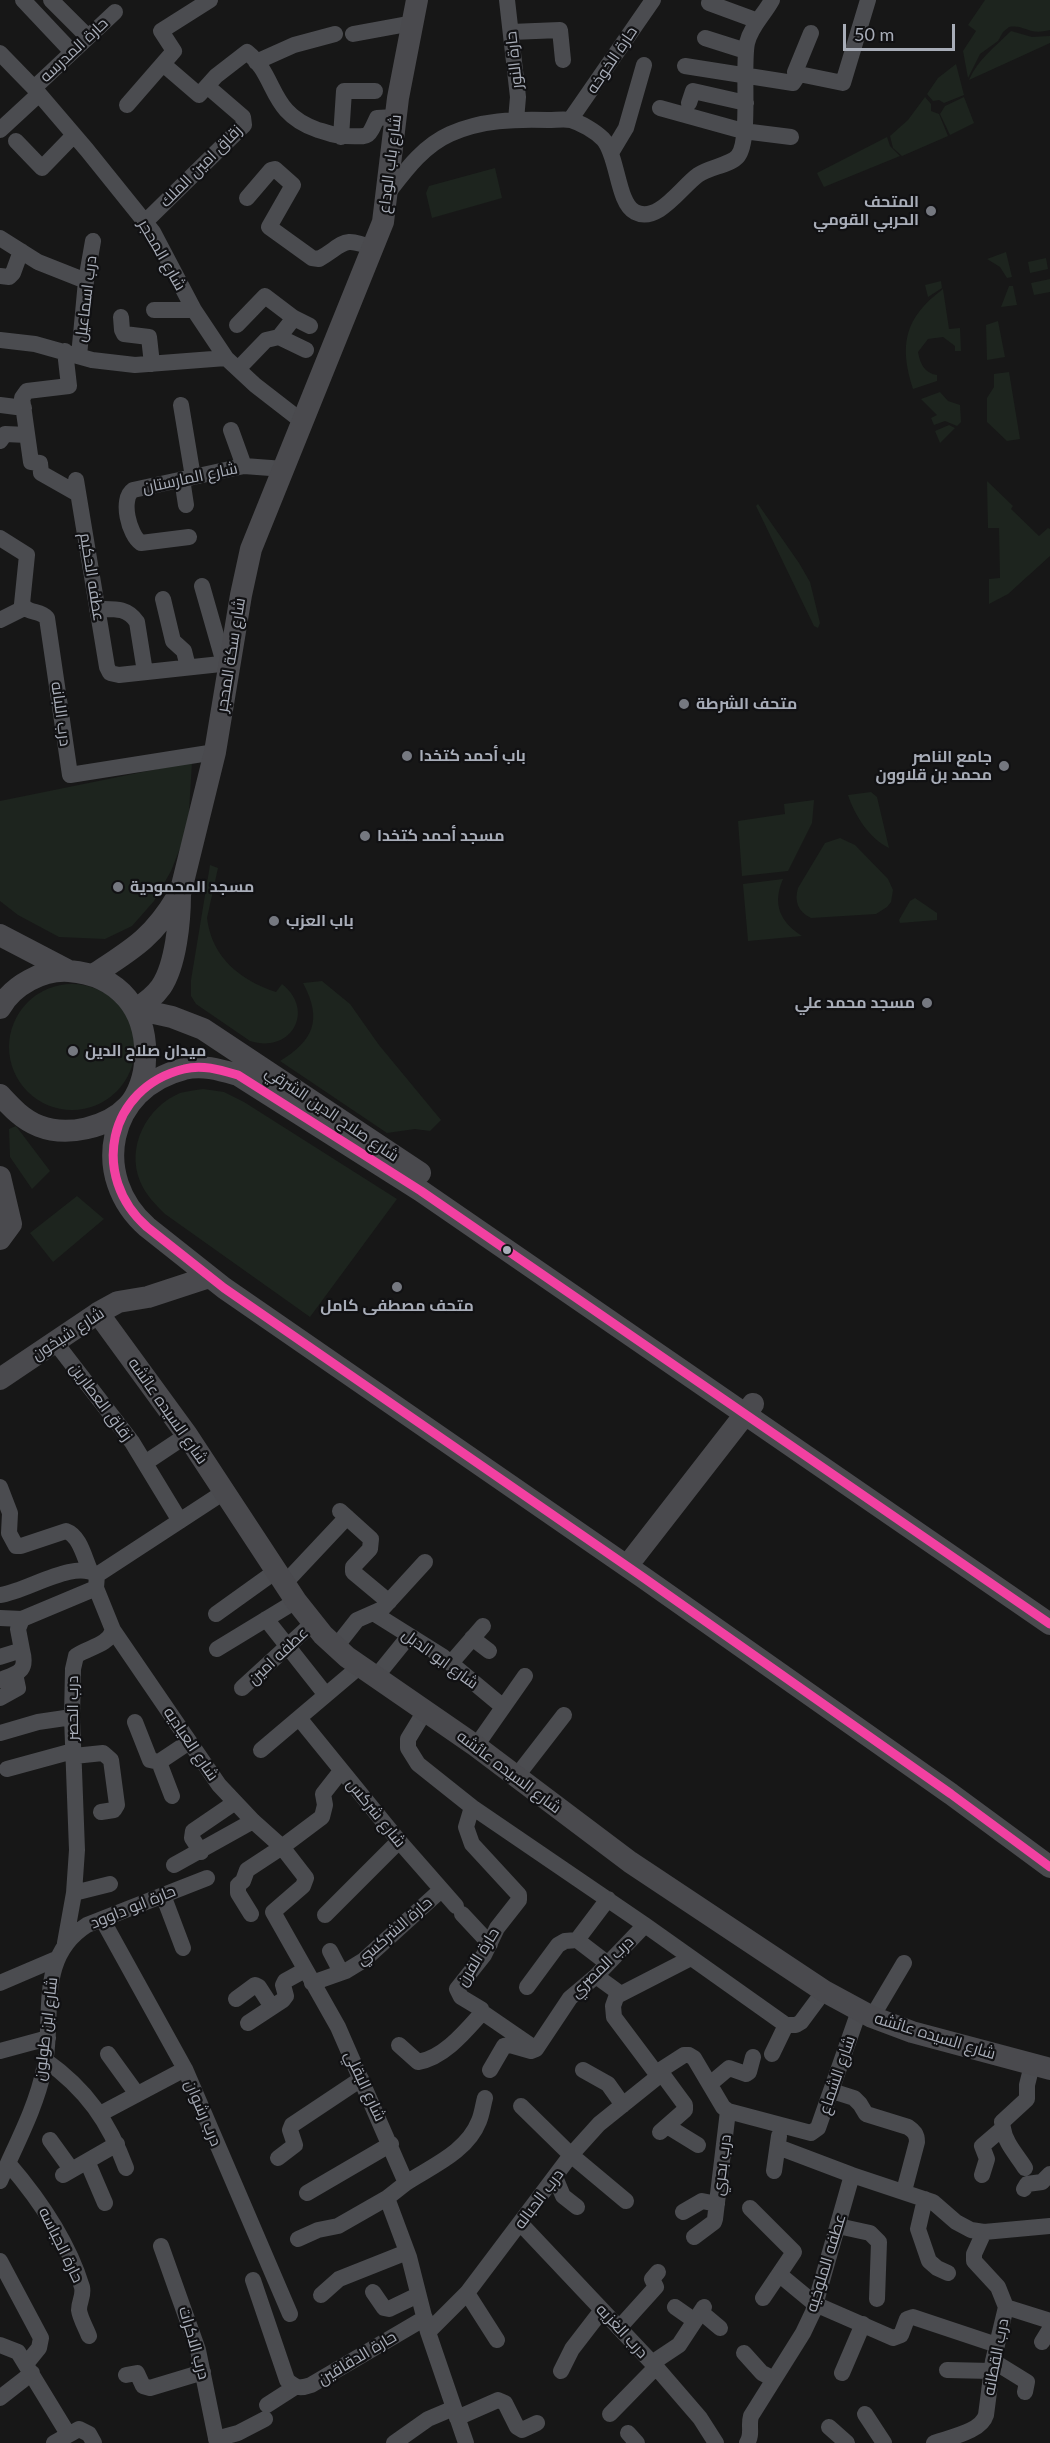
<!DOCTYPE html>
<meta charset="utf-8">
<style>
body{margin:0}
#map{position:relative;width:1050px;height:2443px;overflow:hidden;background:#171717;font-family:Lato,sans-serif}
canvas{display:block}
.scale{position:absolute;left:843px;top:24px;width:112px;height:27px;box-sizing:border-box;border:3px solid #a8adb8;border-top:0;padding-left:8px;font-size:18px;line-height:21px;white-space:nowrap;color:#a8adb8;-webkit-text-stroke:4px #111113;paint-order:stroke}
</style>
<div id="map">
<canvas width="1050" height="2443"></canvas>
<div class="scale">50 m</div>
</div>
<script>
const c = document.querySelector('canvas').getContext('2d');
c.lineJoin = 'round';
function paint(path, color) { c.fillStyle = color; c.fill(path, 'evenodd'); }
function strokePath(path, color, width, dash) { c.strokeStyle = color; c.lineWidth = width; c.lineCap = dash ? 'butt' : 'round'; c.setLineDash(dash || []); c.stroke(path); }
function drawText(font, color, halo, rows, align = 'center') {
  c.font = font + ' Lato,Cairo,sans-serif'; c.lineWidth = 4.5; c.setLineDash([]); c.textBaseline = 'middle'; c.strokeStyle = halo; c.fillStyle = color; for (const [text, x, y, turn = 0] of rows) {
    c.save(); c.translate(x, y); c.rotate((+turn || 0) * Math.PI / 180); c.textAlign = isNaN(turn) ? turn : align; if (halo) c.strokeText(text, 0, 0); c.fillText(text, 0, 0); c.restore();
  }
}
paint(new Path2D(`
 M985,0H1050V30C1028,36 1025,24 1009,27L1003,32L998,41L980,54L968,78L963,51L976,31L968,25Z
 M1011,31L1032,37L1050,36V43L969,80C978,59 995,47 1011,31Z
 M956,64L964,95L944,103L939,100L933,101L927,94L938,78Z
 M925,97L931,104V111L939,114L948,136L902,156L893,148L890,136L908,120Z
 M964,97L974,123L950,135L940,114L945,106Z
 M887,137L890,146L900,156L824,187L817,173Z
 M495,168L502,198L432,218L426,193L429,186Z
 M1006,252L1012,277L1007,278L1000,267L987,259Z
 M1046,258L1048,269L1030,273L1028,262Z
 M1050,279V292L1034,295L1031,283Z
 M941,281L942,288L928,297L925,285Z
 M1009,286H1013L1017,305L1001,307Z
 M943,289L949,329L960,328L961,351H955V346L943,337L928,339L918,352C920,363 924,373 937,375V381L913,389C899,345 904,318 943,289Z
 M998,321L1005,357L987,360L986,325Z
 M1009,372L1020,439L1007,441L987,422V398L994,387V374Z
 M940,392L948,401L960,405L961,422L957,426L945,421L934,425L931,418L937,415L921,399Z
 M949,425L955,428L940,443L935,431Z
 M987,481L1013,506L1011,509L1039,536L1048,528L1050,529V556L1008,594L989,604V579L1000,578L999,528H988Z
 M758,504L799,563L810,582L820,623L818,628L814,626L756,506Z
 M192,762L188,828L171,871L154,901L132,926L105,939L59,937L18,915L0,901V801Z
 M871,792L877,797L889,848C869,838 855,816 848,795Z
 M814,800L812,823L788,871L742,876L738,821L785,814L784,804Z
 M840,838L855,845L888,879L893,890L891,902L887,907L876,914L811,918C798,912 794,901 798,888L825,843Z
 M210,865L218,868L207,918C212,958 240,980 276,992L282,984C316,1011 291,1054 250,1041L196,1004L191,996V980Z
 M783,879C772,904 780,922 802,936L748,941L743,884Z
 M915,898L937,913V920L900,923L899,920L910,901Z
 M322,981L350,1004L379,1045L441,1120L430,1131L415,1129L387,1133L280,1061C313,1041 323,1020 303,983Z
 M9 1047a63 63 0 1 1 126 0a63 63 0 1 1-126 0Z
 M203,1089L224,1092L244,1102L397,1199L310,1317L165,1214C155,1204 145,1194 140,1181C126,1146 147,1107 180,1093C187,1091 196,1090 203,1089Z
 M16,1126L50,1171L32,1189L10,1157L9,1129Z
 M77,1196L104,1219L53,1262L30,1233Z`), '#1d241e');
strokePath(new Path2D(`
 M23,0L72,52
 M51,0L88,37
 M507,0L518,97L516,120
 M709,3L758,21
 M511,32L560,30L563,60
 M353,34L413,23
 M705,38L746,51
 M0,53L34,88L87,150L153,232L194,310L226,358L255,385L304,423
 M256,62L294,45L335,34
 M163,64L199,95L216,76L247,52C278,77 268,113 318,130C327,132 336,137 345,136C370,136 367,140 377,118L395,117
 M685,66L793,83L799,74L843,83L868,0
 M799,74L795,72L811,33
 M34,88L115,12
 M689,103L693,91L746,103
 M127,105L174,51L161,31L210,0
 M660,108L743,131L791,137
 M570,120L653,0
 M0,130L39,94
 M341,137L344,91H375
 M16,141L42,168L74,135
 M611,153L626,128L644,65
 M388,193C405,171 423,146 450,134C481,120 515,119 548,120C556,120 564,119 571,120C581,123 595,131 603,139C618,155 617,203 635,212C658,224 681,187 698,175C709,167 731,165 738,156C751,140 742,66 747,43C751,26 764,15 772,0
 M247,198L271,170L275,169L293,185L269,227L312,258L319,259C345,244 342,235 374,249
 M145,222L244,125L243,117L207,86
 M0,238L38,262L86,281
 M0,276L9,277L13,273L21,251
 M154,310H194
 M121,317L122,330L124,334L149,337L152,364
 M237,325L265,296L294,318L310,326
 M279,337L306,350
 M0,340L35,344L92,360L135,365L226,358
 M65,351L69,386L27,391L22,398L31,462L40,463L41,473L78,494
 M79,356L86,281L93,241
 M238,369L266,340L279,337L294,318
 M0,405L24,408
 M181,405L193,477
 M231,430L244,466
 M0,441L5,434L27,435
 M182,479L186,505
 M76,480L107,667L110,673L119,675L230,663
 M189,537L141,543C129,535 120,499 133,490L244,466L284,469
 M0,538L27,555L22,604C28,614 40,610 47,618L70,775L215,752
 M202,586L224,663
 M163,599L173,641L184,651L188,667
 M97,609C114,609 127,607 137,622L145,672
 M0,620L24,608
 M55,1342L132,1442L180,1521
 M145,1463L187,1435
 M0,1487L10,1513L9,1533L16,1546H21L66,1531C80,1536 84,1557 90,1570
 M340,1511L371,1539L370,1549L353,1567V1572L389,1602
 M284,1584L347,1517
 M0,1595C28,1591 74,1559 97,1575
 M216,1614L276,1571
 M375,1614L442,1656L502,1706
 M0,1618L22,1619
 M266,1619L326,1695
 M113,1630L219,1785L253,1821L282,1847L247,1870L243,1881L238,1885V1893L251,1914
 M472,1638L489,1651
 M335,1648L357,1620L382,1609L425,1562
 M217,1649L296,1601
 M0,1657L22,1650L18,1629L22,1619L96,1588
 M451,1663L483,1626
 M375,1678L409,1636
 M0,1680C18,1673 28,1672 22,1650
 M242,1688L313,1623
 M0,1698L18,1688L15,1674
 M425,1711L408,1739V1748L418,1764L472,1807L645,1925L786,2025H796L801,2022L824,1991
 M299,1718L399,1841L456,1906
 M135,1722L150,1760L159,1762L189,1742
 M0,1733L38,1722L72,1717
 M476,1746L525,1676
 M261,1750L359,1667
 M74,1756L103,1753L111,1760L117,1805L114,1810L101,1812
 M159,1762L172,1796
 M7,1769L73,1751
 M341,1771L323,1794L325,1805L322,1817L282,1847L306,1878L303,1886L273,1912L338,2027L406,2183L387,2198L409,2257L428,2332L466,2443
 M516,1777L564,1715
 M201,1852L192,1838L193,1831L234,1803
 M174,1865L253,1821
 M74,1893L110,1884
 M163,1895L183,1948
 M462,1914L490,1944
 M325,1915L399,1841
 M102,1919L185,2069L290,2314
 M577,1940L607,1963
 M65,1943L74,1893L77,1850L72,1717L73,1669L76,1656C88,1647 108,1646 113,1630L96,1588L97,1575L224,1492
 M330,1951L341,1972
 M0,1983L56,1959
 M312,1983L346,1971L364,1960L441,1890
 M527,1987L558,1945L565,1941L577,1940L608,1899
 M619,1995L691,1958
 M236,1999L255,1985L259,1987L272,2007
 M482,2012L533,2047
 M872,2017L904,1963
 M248,2023L283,2000L286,1996L283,1985L285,1981L305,1970
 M399,2045L418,2062C443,2058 464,2033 480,2015L481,2009L461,1997L457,1989L484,1955L497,1928L519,1900V1895L472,1844L466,1827L472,1807
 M0,2051L48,2038
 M108,2054L137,2094
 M772,2054L786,2025
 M45,2060C86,2089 109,2122 126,2168
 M490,2070L504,2046L510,2045L531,2051L536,2049L570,1998L596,1976L645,1925
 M583,2070L608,2084L623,2105
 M656,2073L684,2055H689L694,2058L723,2107L728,2111L811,2133L818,2128L859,2011
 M710,2084L729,2068L746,2074L749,2072L753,2057
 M832,2091L854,2098L860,2104L866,2114L908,2127C914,2131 917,2134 917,2142L904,2191
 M521,2106L571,2155L626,2201
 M100,2114L185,2069
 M667,2126L698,2145
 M1003,2128C1005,2143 1017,2155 1025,2168
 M660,2132L685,2110V2105L660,2071
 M50,2140L71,2169
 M778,2147L852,2175L933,2202L956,2222L971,2230L984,2232L1050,2226
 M278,2158L295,2145L290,2130L292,2125L361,2079
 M87,2161L105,2203
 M8,2163C39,2199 68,2241 82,2287C84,2296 79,2301 79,2310C80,2318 86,2328 89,2336
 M774,2171L779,2136
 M63,2175L117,2144
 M982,2175L987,2159L982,2146L1003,2128L1002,2122L1027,2099V2085L1032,2065
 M555,2177L563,2196L577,2207
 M0,2181C16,2144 36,2108 44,2069C55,2017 35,1958 87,1925L207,1878
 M406,2183C432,2166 467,2152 479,2121C482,2114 483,2105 485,2098
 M1024,2189L1027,2184L1042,2182L1050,2174
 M307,2193L391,2144
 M925,2199L918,2229L929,2261L937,2268L948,2273
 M750,2208L794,2252L763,2298
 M683,2212L702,2201L717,2204
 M521,2224L656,2367L700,2418L716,2443
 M838,2226L870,2233L879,2242L877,2299
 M694,2237L714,2222L715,2219L728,2111
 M298,2239L318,2230L338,2226L387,2198
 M161,2246L198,2350L217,2443
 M0,2261L41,2338L39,2348L26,2364
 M780,2275L815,2304L893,2338L901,2335L907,2319L913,2317L997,2345
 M253,2280L287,2380C295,2388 300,2389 311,2385L425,2318
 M373,2292L384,2308L389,2309L418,2295
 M467,2293L497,2340
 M321,2295L339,2279L407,2252
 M675,2307L695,2321
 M1006,2307L1050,2321
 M701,2312L720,2328
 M619,2328L656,2287L652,2279L658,2272
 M428,2332L467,2293L571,2155L599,2124L655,2079L656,2073L614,2017L613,2006L618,1992L596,1976
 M1042,2342L1050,2329
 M0,2345L18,2352L68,2434
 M744,2353L762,2373L774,2379
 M993,2361L1027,2382L1025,2392
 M652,2363L679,2345L704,2307
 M947,2370L992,2371
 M561,2371L572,2349L602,2310
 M842,2373L863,2324
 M126,2375L137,2373L143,2386L150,2388L203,2372
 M0,2398L32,2373
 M267,2405L295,2387
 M610,2414L656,2367
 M865,2414L884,2443
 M457,2418L498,2400L505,2403L517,2427L522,2430L537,2423
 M829,2427L847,2443
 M628,2433L637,2443
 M216,2439L238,2433L265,2419
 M54,2443L79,2429L89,2434L94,2443
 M394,2443L428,2419L454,2408
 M747,2443C753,2434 748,2426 751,2416L803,2333L813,2312L852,2175
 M934,2443C950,2437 981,2432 986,2415L993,2361L1006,2307L998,2287L974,2261V2254L984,2232`), '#4b4c50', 16);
strokePath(new Path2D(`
 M0,935L67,970
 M93,975C131,950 153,938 177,897
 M0,1008C13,985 43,969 69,971C119,975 148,1010 145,1060C145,1074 139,1094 128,1106C107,1128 67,1137 39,1126C23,1120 11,1107 0,1095
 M136,1009L172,1017L203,1029L420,1173
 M136,1009C145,1003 154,997 161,987C176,965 180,920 180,894L215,752L241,595L251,549L383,222L398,98L417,0
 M0,1177L11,1224L0,1239
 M98,1313L187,1435L296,1601L323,1635L347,1657L476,1746L630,1862L824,1991L872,2017L912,2032L1050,2069
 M0,1379L98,1313L118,1302L148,1297L209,1277
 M627,1566L753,1404
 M1050,1624L421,1191L238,1075C221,1070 202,1064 184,1069C107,1088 90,1177 147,1227L224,1288L644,1578L951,1794L1050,1867`), '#4a4a4e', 22);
strokePath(new Path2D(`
 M1050,1624L421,1191L238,1075C221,1070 202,1064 184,1069C107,1088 90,1177 147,1227L224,1288L644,1578L951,1794L1050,1867`), '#f240a1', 9);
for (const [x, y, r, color] of [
 [931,211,6,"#757880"],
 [684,704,6,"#757880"],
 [407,756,6,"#757880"],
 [1004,766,6,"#757880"],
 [365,836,6,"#757880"],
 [118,887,6,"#757880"],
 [274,921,6,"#757880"],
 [927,1003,6,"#757880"],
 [73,1051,6,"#757880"],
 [507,1250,5,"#a8adb8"],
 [397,1287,6,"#757880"]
]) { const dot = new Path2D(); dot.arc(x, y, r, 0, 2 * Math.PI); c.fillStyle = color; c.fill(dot); strokePath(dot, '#111113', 2); }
drawText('16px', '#a8adb8', '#111113', [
 ["حارة المدرسه",74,50,-43],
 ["حارة النور",514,60,-96],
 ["حارة الخوخه",612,60,-56],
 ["شارع باب الوداع",390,164,-83],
 ["زقاق امين الملك",201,166,-45],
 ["شارع المحجر",162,255,60],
 ["درب اسماعيل",86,299,-83],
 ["شارع المارستان",190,478,-12],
 ["عطفه الحكيم",92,577,81],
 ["شارع سكة المحجر",231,655,-81],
 ["درب اللبانه",61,714,82],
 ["شارع صلاح الدين الشرقي",332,1114,34],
 ["شارع شيخون",68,1334,-33],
 ["زقاق العطارين",101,1402,53],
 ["شارع السيده عائشه",168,1411,55],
 ["عطفه امين",278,1656,-43],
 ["شارع ابو الدبل",440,1659,36],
 ["درب الحصر",73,1708,-90],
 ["شارع العياديه",191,1744,56],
 ["شارع السيده عائشه",509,1772,37],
 ["شارع شركس",376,1813,51],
 ["حارة ابو داوود",133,1907,-22],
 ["حارة الشركسي",394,1931,-41],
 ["حارة الفرن",478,1957,-58],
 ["درب المصري",602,1967,-44],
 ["شارع ابن طولون",46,2029,-83],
 ["شارع السيده عائشه",935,2036,17],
 ["شارع الشماع",837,2075,-71],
 ["شارع البقلي",365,2086,65],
 ["درب رشوان",203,2113,67],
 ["درب بحري",722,2165,-83],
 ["درب الحباله",539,2199,-53],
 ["حارة الجباسه",61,2245,64],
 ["عطفه الملوخيه",826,2263,-73],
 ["درب الغزيه",622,2331,47],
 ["درب الاكرات",194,2343,74],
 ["درب القطانه",996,2357,-79],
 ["حارة الدقاقين",357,2358,-31]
]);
drawText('bold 16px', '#a8adb8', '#111113', [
 ["المتحف",919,202,"right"],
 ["الحربي القومي",919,220,"right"],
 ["متحف الشرطة",696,704],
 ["باب أحمد كتخدا",419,756],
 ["جامع الناصر",992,757,"right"],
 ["محمد بن قلاوون",992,775,"right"],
 ["مسجد أحمد كتخدا",377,836],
 ["مسجد المحمودية",130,887],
 ["باب العزب",286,921],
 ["مسجد محمد علي",915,1003,"right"],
 ["ميدان صلاح الدين",85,1051],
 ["متحف مصطفى كامل",397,1306,"center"]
], 'left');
</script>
